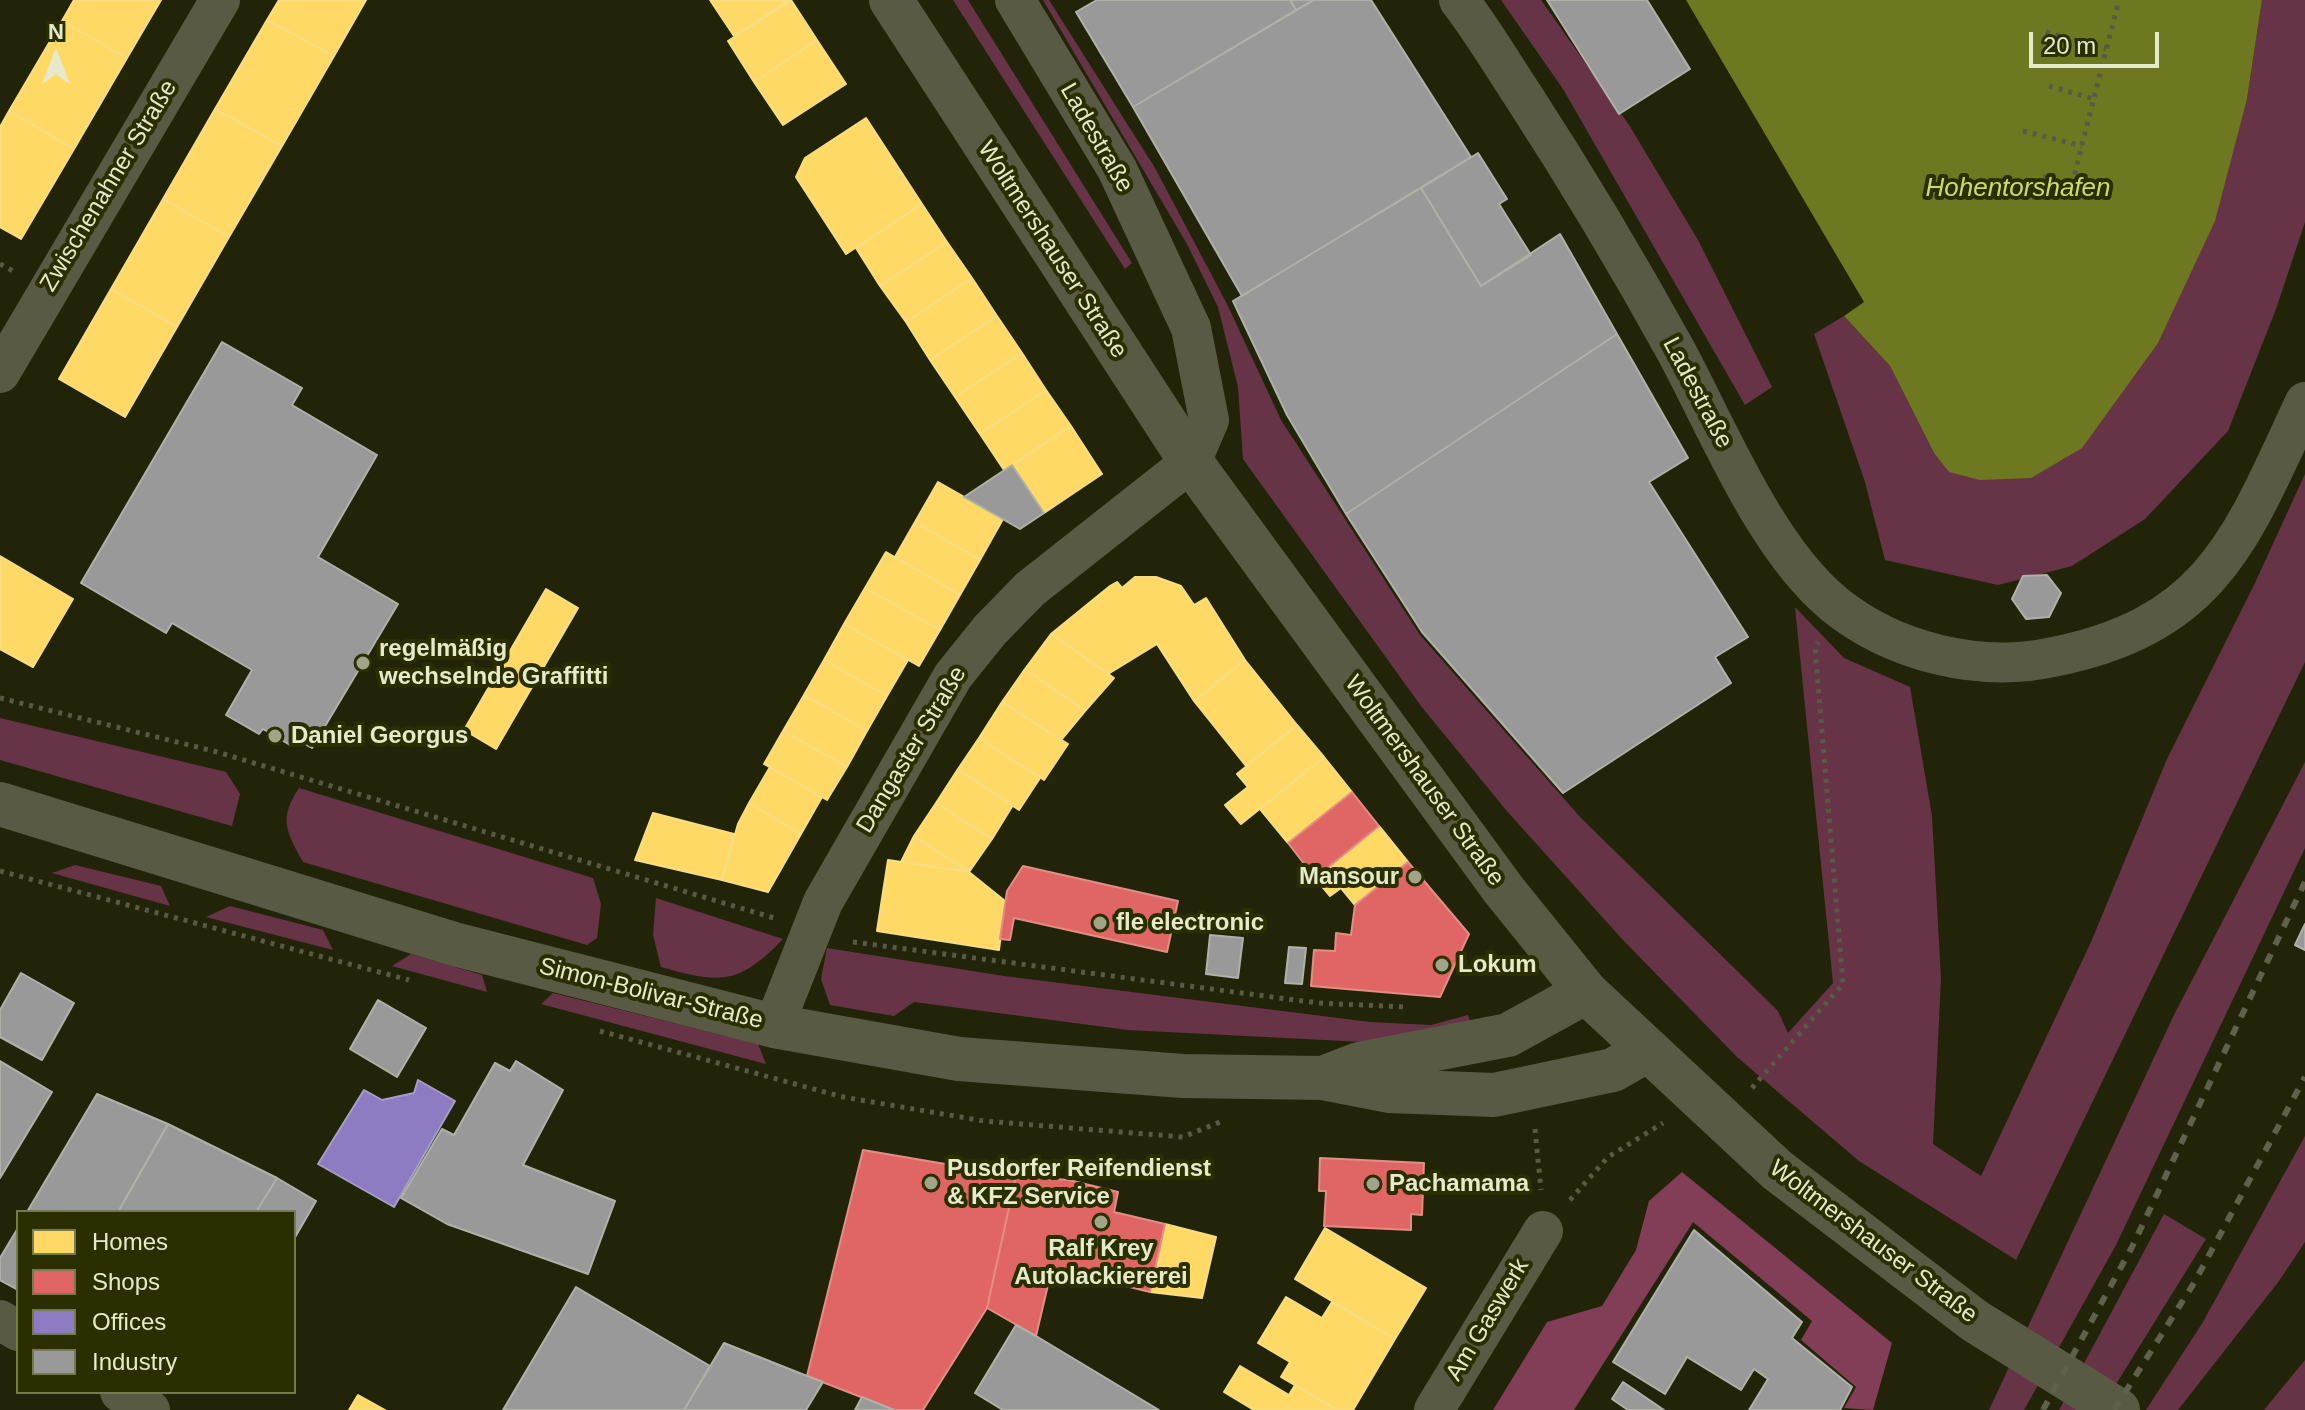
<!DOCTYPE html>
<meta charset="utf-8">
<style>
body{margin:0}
#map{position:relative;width:2305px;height:1410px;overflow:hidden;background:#22240a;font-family:Helvetica,sans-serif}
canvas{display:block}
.legend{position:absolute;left:16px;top:1210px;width:280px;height:184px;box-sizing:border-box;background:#2b2f00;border:2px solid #757a51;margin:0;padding:10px 14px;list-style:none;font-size:24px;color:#e5eacb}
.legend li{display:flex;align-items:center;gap:16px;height:40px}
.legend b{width:40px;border:2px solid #757a51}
.north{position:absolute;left:16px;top:16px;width:80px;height:80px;-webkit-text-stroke:6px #2b2f00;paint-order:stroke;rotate:0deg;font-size:22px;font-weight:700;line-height:32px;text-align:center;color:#e5eacb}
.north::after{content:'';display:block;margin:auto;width:28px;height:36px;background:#e5eacb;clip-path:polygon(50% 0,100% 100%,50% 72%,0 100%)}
.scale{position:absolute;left:2029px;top:32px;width:130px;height:36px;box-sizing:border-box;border:4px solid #e5eacb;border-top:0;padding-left:10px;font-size:24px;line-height:28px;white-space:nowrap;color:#e5eacb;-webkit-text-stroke:6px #2b2f00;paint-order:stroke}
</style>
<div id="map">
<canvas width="2305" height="1410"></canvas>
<ul class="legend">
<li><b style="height:22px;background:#ffd966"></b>Homes</li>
<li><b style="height:22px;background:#e06666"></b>Shops</li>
<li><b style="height:22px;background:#8e7cc3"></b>Offices</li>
<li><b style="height:22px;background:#999"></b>Industry</li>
</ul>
<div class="north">N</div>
<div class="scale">20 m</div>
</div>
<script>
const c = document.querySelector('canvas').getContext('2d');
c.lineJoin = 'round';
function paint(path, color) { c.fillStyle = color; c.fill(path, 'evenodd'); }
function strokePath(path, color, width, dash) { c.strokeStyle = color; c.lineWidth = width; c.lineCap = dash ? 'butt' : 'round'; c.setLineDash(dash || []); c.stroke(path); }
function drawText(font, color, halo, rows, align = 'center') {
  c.font = font + ' Helvetica,sans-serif'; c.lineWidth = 8; c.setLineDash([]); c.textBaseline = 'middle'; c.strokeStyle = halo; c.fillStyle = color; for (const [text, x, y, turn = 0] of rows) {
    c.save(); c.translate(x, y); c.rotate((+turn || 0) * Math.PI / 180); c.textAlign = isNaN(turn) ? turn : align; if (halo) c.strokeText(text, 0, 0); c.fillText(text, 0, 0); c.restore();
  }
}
paint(new Path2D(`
 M953,0H968L1132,263L1125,269Z
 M1043,0H1049L1155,168L1227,304L1281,420L1420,635L1580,817L1778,1011L1788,1033L1833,983L1795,607L1844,658L1910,687L1932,816L1941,979L1933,1144L1981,1176L2091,942L2167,759L2255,583L2305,474V662L2016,1260L1859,1161L1737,1057L1623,940L1506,810L1421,706L1243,459L1238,387L1218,307L1187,244Z
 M1501,0H1541L1629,125L1698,240L1772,387L1745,405L1563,89Z
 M2262,0H2305V222L2276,309L2228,431L2145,519L2072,566L1998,585L1885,560L1865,482L1814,334L1844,316L1890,366L1934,453L1950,472L2247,99Z
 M0,718L226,772L240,794L232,826L0,760Z
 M2305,762V848L2116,1245L2024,1410H1989L2174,1015Z
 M299,788L593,878L601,904L597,938L587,945L303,862C287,833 278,819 299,788Z
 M75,865L161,886L170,906L52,873Z
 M656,898L783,939C739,985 720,984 661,967L653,935Z
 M230,906L323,930L333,950L206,917Z
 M827,948L1004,976L1370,1022L1431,1025L1468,1015L1473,1031L1364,1042L1128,1030L914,1002L894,1016L830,1005L821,979Z
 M411,954L482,975L487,992L392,966Z
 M553,993L758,1044L766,1064L541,1004Z
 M2305,1136V1242L2279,1281L2178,1410H2146L2203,1322Z
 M2164,1214L2206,1239L2100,1410H2059Z
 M2305,1360V1410H2264Z`), '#673447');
paint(new Path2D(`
 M1682,1172L1892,1343L1873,1410L1844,1408L1856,1387L1801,1340L1812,1321L1693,1222L1574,1410H1493L1547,1322L1602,1306L1636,1250L1649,1201Z`), '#823d57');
paint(new Path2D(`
 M1686,0H2262L2247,99L2215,221L2158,343L2082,448L2031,478L1980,480L1949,472L1934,453L1890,366L1844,316L1864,302Z`), '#6e7820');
const homes = new Path2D(`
 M74,0H161L127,58L62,21Z
 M279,0H366L334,56L267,20Z
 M710,0H789L734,36Z
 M791,0L817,40L754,82L728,41Z
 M267,20L334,56L282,146L215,109Z
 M62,21L127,58L74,149L9,111Z
 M817,40L846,84L783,125L754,82Z
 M215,109L282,146L229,237L163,199Z
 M9,111L74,149L21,239L0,227V127Z
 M866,118L922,204L846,254L796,177L805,158Z
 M163,199L229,237L177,327L111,289Z
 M922,204L947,242L880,286L856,248Z
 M947,242L972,278L906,322L880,286Z
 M972,278L997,316L930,360L906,322Z
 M111,289L177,327L125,417L59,379Z
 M997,316L1022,353L955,397L930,360Z
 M1022,353L1046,390L980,434L955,397Z
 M1046,390L1071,426L1004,470L980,434Z
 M1071,426L1102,474L1044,513L1012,465Z
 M938,482L1003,519L980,560L915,522Z
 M915,522L980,560L960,595L895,557Z
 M886,552L960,595L940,630L865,588Z
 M0,556L73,599L33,667L0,649Z
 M1135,577H1156L1181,586L1194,605L1206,598L1245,660L1194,701L1157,644L1108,674L1051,634L1110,586L1117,582L1122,588Z
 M865,588L940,630L919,666L844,624Z
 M546,589L578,608L496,749L464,730Z
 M844,624L908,660L887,696L824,660Z
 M1051,634L1114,678L1085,711L1025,669Z
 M824,660L887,696L867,731L804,695Z
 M1245,660L1297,725L1246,766L1194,701Z
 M1025,669L1085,711L1061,740L1002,702Z
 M804,695L867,731L847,767L783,731Z
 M1002,702L1068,744L1044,780L979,738Z
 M1297,725L1324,757L1241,824L1225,805L1248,787L1237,774Z
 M783,731L847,767L827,800L764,764Z
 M979,738L1040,778L1019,810L958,769Z
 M1324,757L1352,792L1288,843L1260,809Z
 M770,767L822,797L801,834L749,803Z
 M958,769L1013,805L992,839L936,803Z
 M749,803L801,834L768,892L722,880L738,824Z
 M936,803L992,839L969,872L914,836Z
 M653,813L734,834L722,880L635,860Z
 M1379,826L1408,862L1355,905L1341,888L1330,896L1315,878Z
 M914,836L969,872L901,862Z
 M888,860L969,872L1005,901L999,950L877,931Z
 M1165,1224L1216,1237L1202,1298L1150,1292Z
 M1325,1228L1426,1288L1395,1339L1295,1279Z
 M1286,1297L1322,1318L1332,1302L1395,1339L1353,1410H1337L1281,1377L1290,1362L1258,1343Z
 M1240,1366L1289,1395L1295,1385L1337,1410H1254L1224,1392Z
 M358,1395L385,1410H349Z`);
paint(homes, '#ffd966');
strokePath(homes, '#f7de84', 2);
const shops = new Path2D(`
 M1352,792L1379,826L1315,878L1288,843Z
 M1408,862L1469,934L1440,997L1311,986L1314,950L1335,951L1336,933L1351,935L1355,905Z
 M1023,866L1178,901L1167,952L1014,918L1010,940L1000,939L1007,891Z
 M863,1150L1016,1176L987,1308L923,1410H894L807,1376Z
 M1320,1158L1424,1163L1422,1215L1411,1214V1230L1324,1226L1326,1191H1319Z
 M1016,1176L1069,1180L1118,1192L1114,1212L1165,1224L1150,1292L1052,1268L1036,1336L987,1308Z`);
paint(shops, '#e06666');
strokePath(shops, '#e28e84', 2);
const offices = new Path2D(`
 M418,1080L455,1101L394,1207L318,1164L364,1090L382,1100L414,1093Z`);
paint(offices, '#8e7cc3');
strokePath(offices, '#a89dc5', 2);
const industry = new Path2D(`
 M1097,0H1290L1296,10L1133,107L1076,12Z
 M1290,0H1314L1296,10Z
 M1314,0H1371L1471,157L1242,296L1133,107Z
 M1547,0H1647L1690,69L1619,114Z
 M1478,153L1507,199L1499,204L1531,255L1481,286L1421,188Z
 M1421,188L1481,286L1560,234L1617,334L1346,514L1287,415L1233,301Z
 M1617,334L1688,458L1649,482L1748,637L1715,657L1731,683L1563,793L1422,632L1346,514Z
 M222,342L302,388L292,405L377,455L318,557L398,604L312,748L294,738L290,745L263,729L259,734L226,715L252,670L172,623L166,633L81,583Z
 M1012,465L1044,513L1020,529L964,497Z
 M2047,575L2061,593L2049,617L2026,619L2012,599L2023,576Z
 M2305,924V950L2295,945Z
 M1210,935L1243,938L1238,978L1206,974Z
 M1289,947L1306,948L1302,984L1285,983Z
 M21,973L74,1003L42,1060L0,1037V1010Z
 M378,1000L426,1028L397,1077L350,1049Z
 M0,1061L52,1092L0,1178Z
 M516,1061L563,1090L523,1165L615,1201L588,1274L447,1224L401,1198L442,1129L454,1135L495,1063L510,1071Z
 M97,1094L168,1124L118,1212H27Z
 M168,1124L277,1178L256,1212H118Z
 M277,1178L316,1201L294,1239V1212H256Z
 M18,1228V1290L0,1280V1258Z
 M1694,1230L1802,1322L1792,1338L1852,1387L1840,1410H1749L1768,1379L1754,1369L1741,1390L1687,1357L1665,1394L1613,1362Z
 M576,1287L710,1366L684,1410H503Z
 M1016,1325L1036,1336L1159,1410H1003L975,1393Z
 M724,1343L807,1376L823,1382L806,1410H684Z
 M1623,1382L1664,1410H1628L1612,1399Z
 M862,1397L894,1410H855Z`);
paint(industry, '#999');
strokePath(industry, '#b0b1a8', 2);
strokePath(new Path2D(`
 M2046,32L2106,49
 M2049,86L2094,99
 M2023,131L2082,146
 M2043,177L2099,192
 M2072,184L2119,0
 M0,264L13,271
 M0,698L217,752L774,918
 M0,871L409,980
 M853,942L1318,1003L1406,1007
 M600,1031L843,1097L984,1121L1183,1137L1220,1122
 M1752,1088L1843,984L1815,648L1818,642
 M1535,1129L1541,1190
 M1570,1200L1608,1157L1663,1123`), '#585a46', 5, [4, 6]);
strokePath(new Path2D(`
 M1459,0C1482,30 1501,62 1522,94C1576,177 1628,264 1676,351C1718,429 1765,547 1834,604C1893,652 1979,673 2053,657C2214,625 2242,536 2305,402
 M0,373L220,0
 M774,1026L823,902L953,676L990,630L1030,589L1191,462L1209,420L1191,328L1117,169L1015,0
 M0,1320L18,1331
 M120,1392L150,1410
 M1434,1410L1543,1231`), '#585a44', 40);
strokePath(new Path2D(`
 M891,0L1191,462L1503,889L1586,992L1777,1170L1975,1321L2118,1410
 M0,804L454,944L774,1026L959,1059L1183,1076L1322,1078L1389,1091L1494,1095L1613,1070L1646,1051
 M1328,1076L1359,1064L1508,1035L1586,992`), '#585a44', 44);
strokePath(new Path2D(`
 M2043,1410L2132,1247L2305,882
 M2114,1410L2194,1283L2305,1077`), '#5f614c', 6, [10, 10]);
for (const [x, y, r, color] of [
 [363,663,8,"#a1a587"],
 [275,736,8,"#a1a587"],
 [1415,877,8,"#a1a587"],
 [1100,923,8,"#a1a587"],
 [1442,965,8,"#a1a587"],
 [931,1183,8,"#a1a587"],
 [1373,1184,8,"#a1a587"],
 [1101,1222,8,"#a1a587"]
]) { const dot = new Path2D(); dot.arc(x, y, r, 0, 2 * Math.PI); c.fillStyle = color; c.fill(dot); strokePath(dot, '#2b2f00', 3); }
drawText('24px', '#e5eacb', '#2b2f00', [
 ["Ladestraße",1096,138,60],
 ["Zwischenahner Straße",109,186,-59],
 ["Woltmershauser Straße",1052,250,57],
 ["Ladestraße",1697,393,62],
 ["Dangaster Straße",912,750,-59],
 ["Woltmershauser Straße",1424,781,54],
 ["Simon-Bolivar-Straße",651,994,14],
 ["Woltmershauser Straße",1873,1242,37],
 ["Am Gaswerk",1488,1320,-59]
]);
drawText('bold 24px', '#e5eacb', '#2b2f00', [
 ["regelmäßig",379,649],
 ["wechselnde Graffitti",379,677],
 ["Daniel Georgus",291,736],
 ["Mansour",1399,877,"right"],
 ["fle electronic",1116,923],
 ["Lokum",1458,965],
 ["Pusdorfer Reifendienst",947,1169],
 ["& KFZ Service",947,1197],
 ["Pachamama",1389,1184],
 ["Ralf Krey",1101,1249,"center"],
 ["Autolackiererei",1101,1277,"center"]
], 'left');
drawText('italic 26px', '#cedc64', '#2b2f00', [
 ["Hohentorshafen",2018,189]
]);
</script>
